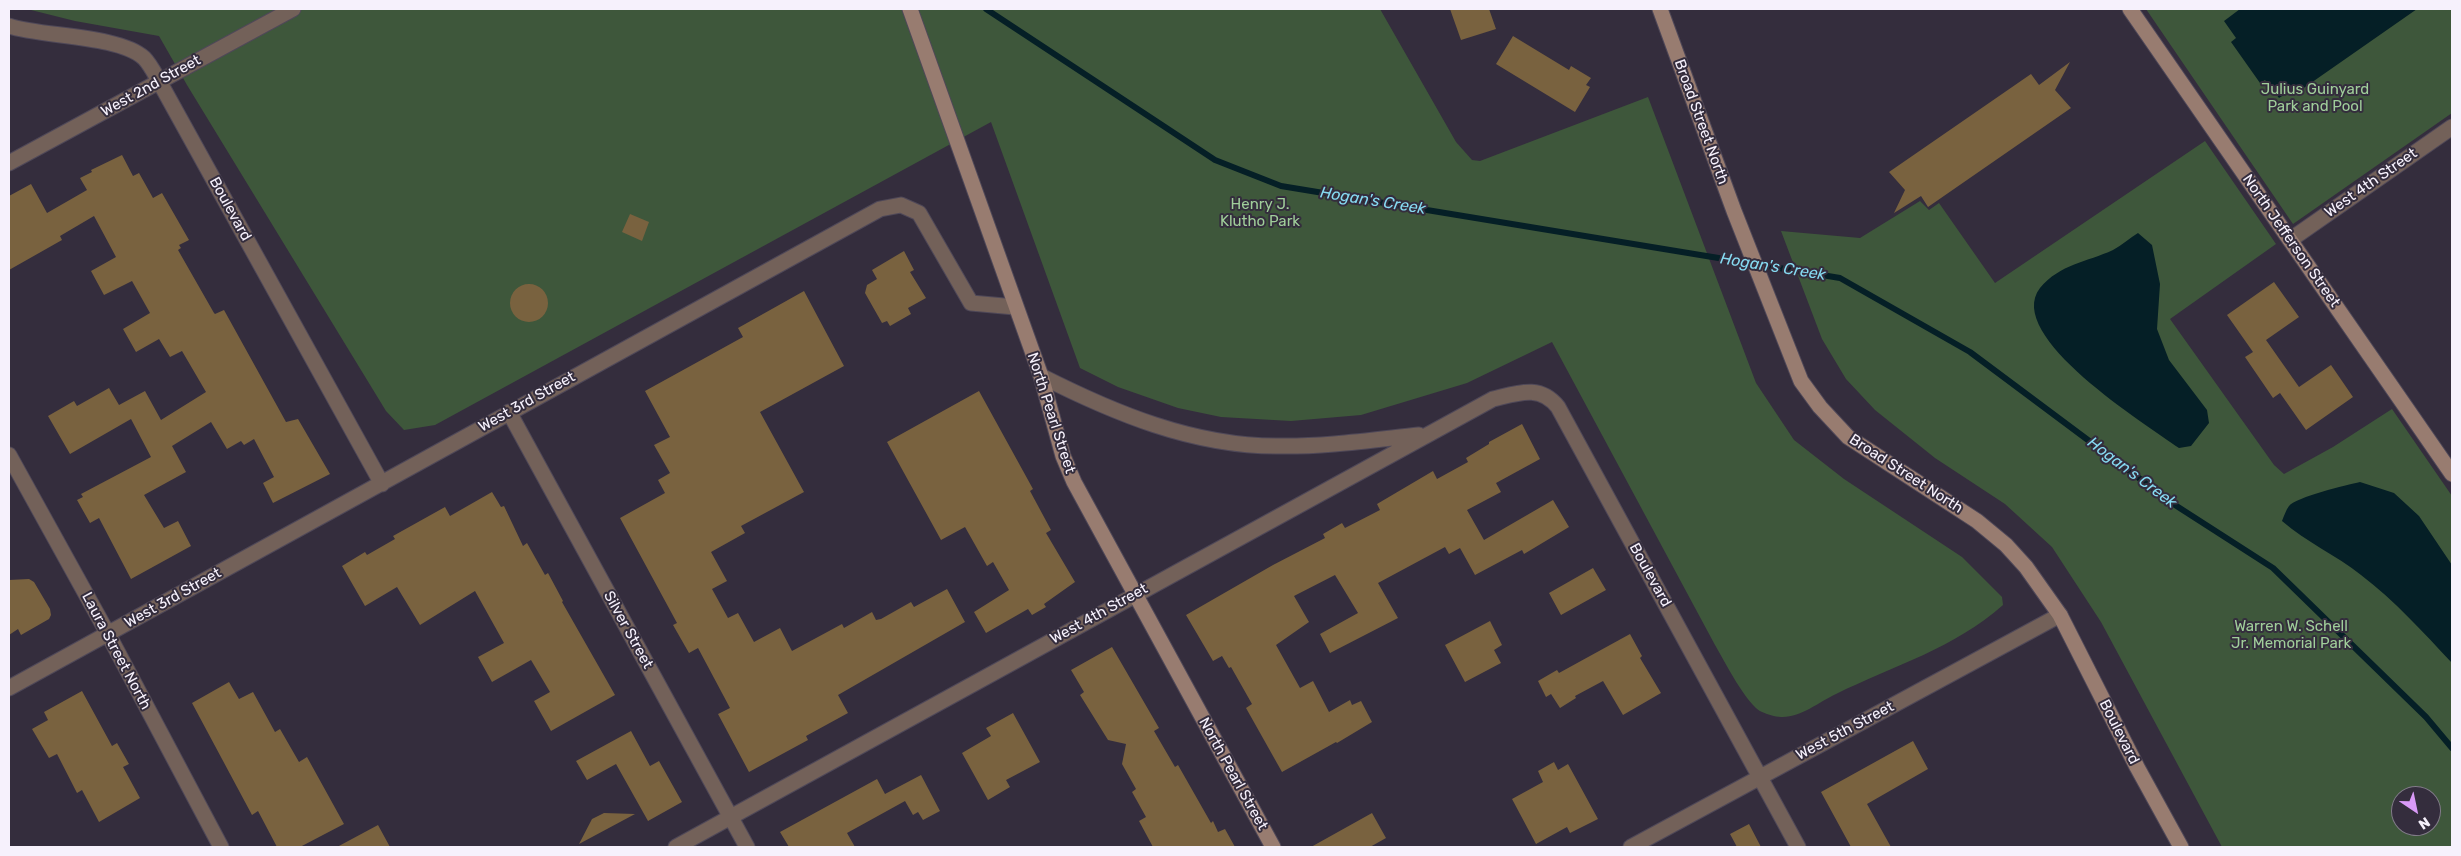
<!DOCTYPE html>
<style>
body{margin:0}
#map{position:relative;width:2461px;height:856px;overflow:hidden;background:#342d3d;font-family:Rubik,sans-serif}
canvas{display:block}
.frame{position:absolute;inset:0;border:10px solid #f6f1fc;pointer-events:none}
.north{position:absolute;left:2391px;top:786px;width:50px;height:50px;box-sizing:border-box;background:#342d3d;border:1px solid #827b89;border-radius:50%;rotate:146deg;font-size:14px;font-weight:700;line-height:20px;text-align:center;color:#f6f1fc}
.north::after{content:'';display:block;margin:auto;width:18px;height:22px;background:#d99af7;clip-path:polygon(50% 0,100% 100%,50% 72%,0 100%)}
</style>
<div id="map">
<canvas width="2461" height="856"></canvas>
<div class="frame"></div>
<div class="north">N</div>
</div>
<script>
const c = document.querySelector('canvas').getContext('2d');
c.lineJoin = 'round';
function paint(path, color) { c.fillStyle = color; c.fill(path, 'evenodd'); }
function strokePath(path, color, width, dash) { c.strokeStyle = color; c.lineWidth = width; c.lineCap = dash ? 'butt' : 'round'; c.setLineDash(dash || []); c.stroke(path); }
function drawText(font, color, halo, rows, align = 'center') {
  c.font = font + ' Rubik,sans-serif'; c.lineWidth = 4; c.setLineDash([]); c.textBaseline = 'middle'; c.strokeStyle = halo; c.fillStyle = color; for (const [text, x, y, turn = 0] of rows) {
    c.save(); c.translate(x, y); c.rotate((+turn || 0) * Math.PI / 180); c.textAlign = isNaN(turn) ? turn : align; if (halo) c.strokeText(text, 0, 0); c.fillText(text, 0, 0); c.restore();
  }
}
paint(new Path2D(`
 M27,9H1380L1456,142L1472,160L1480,161L1648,97L1756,383L1794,440L1844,479L1962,557L2002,597L2003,605C1955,648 1893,666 1836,694C1819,702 1800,718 1781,717C1775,717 1767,714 1762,712C1747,706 1724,660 1715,645L1552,342L1467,383L1361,415L1291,421L1221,417L1178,408L1118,387L1080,368L991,122L435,425L404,430L386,411L187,85L159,36L75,21Z
 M2146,9H2452V113L2293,224Z
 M2205,141L2276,244L2170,319L2274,465L2284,474L2333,447L2392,409L2452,496V847H2222L2101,622L2052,547L2005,504L1935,458L1875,410L1846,379L1822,339L1781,231L1860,238L1920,201L1929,210L1939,203L1995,283ZM2401,796H2431V826H2401Z`), '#3e573b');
paint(new Path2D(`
 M2240,9H2417L2298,92L2295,88L2279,98L2265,80L2260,83L2231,42L2236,38L2224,21Z
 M2138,233L2152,245L2160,284L2157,329L2169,360L2207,410L2209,423L2191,446L2179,448C2147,425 2003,336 2040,288C2060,264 2087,262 2113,250C2122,245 2130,238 2138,233Z
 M2360,482L2394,493L2419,516L2452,565V663C2423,632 2395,601 2361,575C2336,555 2306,542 2282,521C2284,516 2286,510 2289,506C2296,497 2347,485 2360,482Z`), '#051f26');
strokePath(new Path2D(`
 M986,9L1215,160L1281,186L1840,278L1970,352L2175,505L2273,568L2426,717L2452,748`), '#051f26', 6);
paint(new Path2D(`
 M1450,9H1489L1496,29L1461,40Z
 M1513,36L1569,70L1571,66L1591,78L1586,85L1590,87L1575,112L1496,64Z
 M2070,62L2055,90L2071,108L1928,207L1921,196L1894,213L1905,190L1889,172L2031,74L2039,85Z
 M122,155L133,176L139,173L153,198L162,193L189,240L179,245L181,248L178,250L214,313L215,314L224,310L286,422L298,419L330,474L273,503L263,483L274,477L254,439L244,445L241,441L227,449L211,422L172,446L186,472L144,495L164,528L178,521L191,546L131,579L99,518L90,523L77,500L83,497L81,494L151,457L131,419L70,454L48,416L74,401L77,406L109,388L119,405L145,391L161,420L206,392L182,351L170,357L159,339L136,352L123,329L150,313L132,281L104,295L91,271L116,257L94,216L60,236L62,240L9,270V196L31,184L47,213L87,190L80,178L92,172L91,170Z
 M630,214L649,222L642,241L622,232Z
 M904,251L914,270L910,272L926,298L908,308L911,314L890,326L887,321L882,323L865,293L867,285L877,279L872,270Z
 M2274,282L2299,317L2266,340L2299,387L2331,365L2353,397L2306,430L2280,393L2273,398L2245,357L2253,352L2227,315Z
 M510 303a19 19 0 1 1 38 0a19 19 0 1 1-38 0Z
 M804,291L844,366L760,412L804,492L741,526L745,533L711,552L727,581L712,589L728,618L738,613L754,642L780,628L792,651L842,624L844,628L872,612L876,620L881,619L911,602L914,607L947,589L965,622L838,695L848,713L806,736L808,740L749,772L718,714L730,708L698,648L689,653L673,625L677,623L620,518L665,493L658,480L670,473L654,445L670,437L645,391L743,337L738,328Z
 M979,391L1033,489L1030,491L1051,530L1046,533L1075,582L1044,604L1046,607L1032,615L1028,609L986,633L974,612L1009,590L993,562L987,566L965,527L941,540L887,442Z
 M1522,424L1540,459L1496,483L1501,492L1467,510L1484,540L1553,500L1569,527L1524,554L1522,550L1475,575L1460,548L1449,554L1445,547L1378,583L1398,618L1330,653L1320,634L1358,613L1335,575L1294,596L1309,622L1276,645L1300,688L1313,681L1329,712L1350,700L1352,705L1361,701L1372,722L1337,743L1336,742L1282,772L1246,708L1252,704L1231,667L1229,668L1222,656L1213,661L1186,615L1273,565L1325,538L1323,534L1342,523L1345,528L1380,510L1377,504L1433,471L1437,479L1468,462L1466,458L1489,444V442Z
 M492,492L501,507L504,506L523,546L527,543L545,575L548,573L563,601L562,602L615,695L551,731L534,701L550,692L531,660L492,682L478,657L504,643L475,591L420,625L397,587L365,606L342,566L365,552L367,555L395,539L393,536L445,507L450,516Z
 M1593,568L1606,590L1561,615L1549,593Z
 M29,579L34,582L50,609L51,615L49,619L21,635L18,629L9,635V580Z
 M1490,621L1502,645L1494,650L1501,663L1465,682L1445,645Z
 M1630,634L1642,656L1640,658L1661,693L1623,715L1603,681L1575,696L1576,698L1560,708L1551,694L1546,697L1538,681L1557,670L1559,673Z
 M1112,647L1159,728L1154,731L1175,767L1178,765L1211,823L1213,821L1218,832L1225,829L1235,847H1153L1139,821L1146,817L1132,792L1136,789L1122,764L1126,744L1108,740L1080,695L1084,692L1071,670Z
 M229,682L239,699L253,692L275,732L280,729L299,762L307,757L344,824L300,847H277L258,811L252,815L192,703Z
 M82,691L112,746L117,743L129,764L123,767L140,798L99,822L82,790L77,793L57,754L49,758L32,729L48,720L44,712Z
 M1013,713L1040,762L1006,780L1010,787L988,800L962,753L991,736L986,728Z
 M631,731L650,766L659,761L682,802L648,821L616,764L587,780L576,761Z
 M1913,741L1928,769L1867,804L1891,847H1851L1821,792Z
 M1554,762L1558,770L1568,764L1598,819L1570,833L1567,827L1536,844L1512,799L1543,782L1538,771Z
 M921,775L940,811L923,820L918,812L913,815L905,801L847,833L855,847H789L780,832L877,779L885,794Z
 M604,813L635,814L579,844L592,819Z
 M1372,813L1386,838L1370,847H1311Z
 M1749,824L1761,847H1737L1730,834Z
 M378,825L390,847H337Z`), '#79623f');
const street = new Path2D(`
 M9,26C42,37 119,35 144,58C150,64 155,74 159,81L382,484
 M9,163L293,9
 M2290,240L2452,127
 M1041,376C1114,413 1193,446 1276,446C1324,447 1372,440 1419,435
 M509,412L747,847
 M9,455L108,634L221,847
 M9,688L880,209L901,205L919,213L971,303L1015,307
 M676,847L1493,399C1518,393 1540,384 1558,407L1798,847
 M1631,847L2060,615`);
const secondary = new Path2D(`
 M910,9L1041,376L1063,456L1074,482L1273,847
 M1660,9L1734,211L1801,381L1820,407L1848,437L1977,521L2006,545L2026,567L2060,615L2137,767L2181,847
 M2130,9L2452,474`);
strokePath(street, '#4f4858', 17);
strokePath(secondary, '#4f4858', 17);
strokePath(street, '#736159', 15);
strokePath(secondary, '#987c70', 15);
drawText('15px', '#f6f1fc', '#342d3d', [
 ["West 2nd Street",151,86,-29],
 ["Broad Street North",1701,122,70],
 ["West 4th Street",2371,183,-35],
 ["Boulevard",230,209,61],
 ["North Jefferson Street",2291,241,55],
 ["West 3rd Street",527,402,-29],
 ["North Pearl Street",1051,413,72],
 ["Broad Street North",1906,474,33],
 ["Boulevard",1650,575,61],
 ["West 3rd Street",173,598,-29],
 ["West 4th Street",1099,614,-29],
 ["Silver Street",628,630,61],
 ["Laura Street North",116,651,62],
 ["West 5th Street",1845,731,-28],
 ["Boulevard",2119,732,63],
 ["North Pearl Street",1233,774,61]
]);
drawText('15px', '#a0ce9a', '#342d3d', [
 ["Julius Guinyard",2315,90],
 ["Park and Pool",2315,107],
 ["Henry J.",1260,205],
 ["Klutho Park",1260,222],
 ["Warren W. Schell",2291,627],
 ["Jr. Memorial Park",2291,644]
]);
drawText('italic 16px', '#86daf1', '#342d3d', [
 ["Hogan's Creek",1373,201,9],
 ["Hogan's Creek",1773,267,9],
 ["Hogan's Creek",2132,473,37]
]);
</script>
